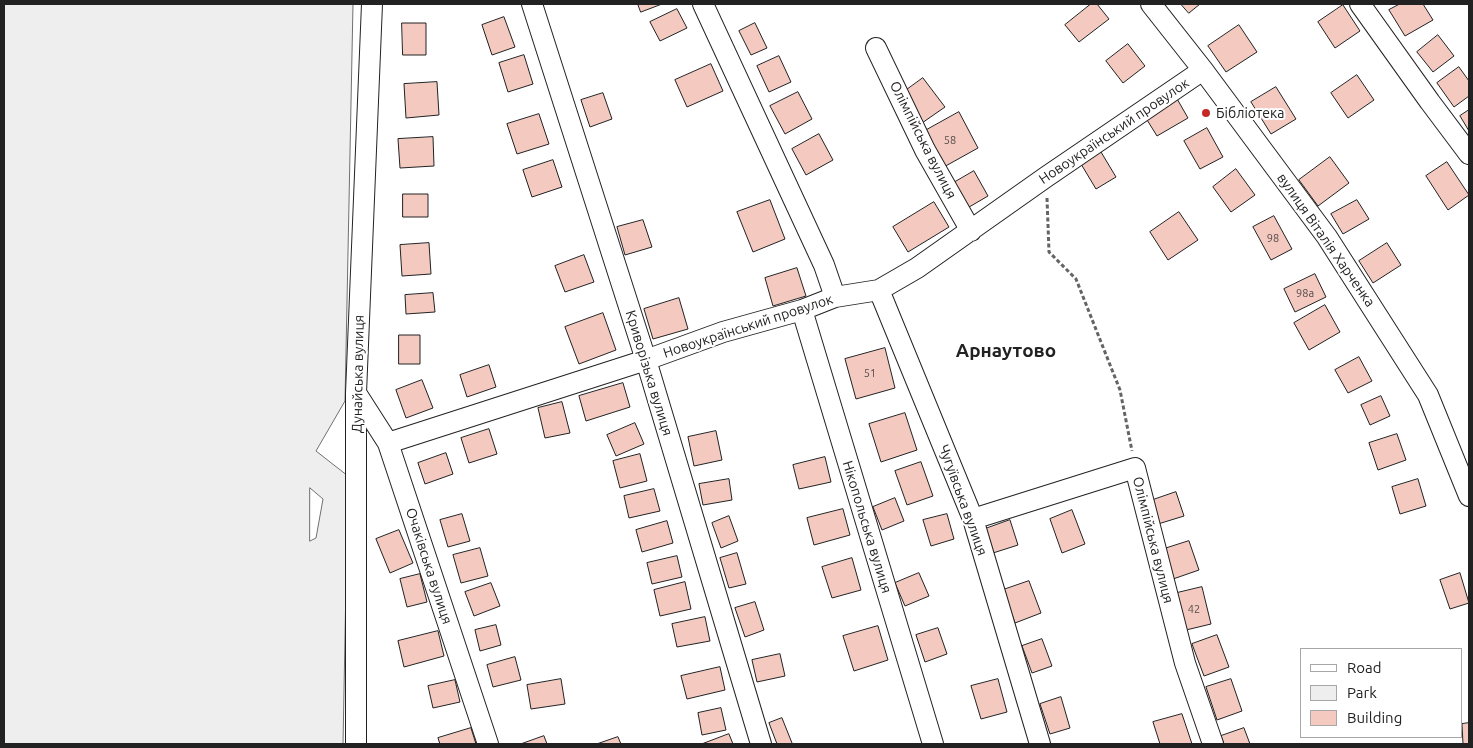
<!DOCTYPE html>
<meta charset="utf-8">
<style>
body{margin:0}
#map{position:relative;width:1473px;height:748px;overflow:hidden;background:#fff;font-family:Ubuntu,sans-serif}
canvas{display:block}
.frame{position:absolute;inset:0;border:5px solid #222;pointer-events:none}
.legend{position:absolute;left:1300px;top:648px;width:162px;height:90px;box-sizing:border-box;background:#fff;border:1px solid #a7a7a7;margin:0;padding:6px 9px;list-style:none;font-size:15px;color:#222}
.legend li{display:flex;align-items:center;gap:10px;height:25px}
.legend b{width:25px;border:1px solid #a7a7a7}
</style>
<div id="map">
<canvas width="1473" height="748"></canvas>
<div class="frame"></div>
<ul class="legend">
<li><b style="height:6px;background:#fff"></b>Road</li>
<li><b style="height:14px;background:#eee"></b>Park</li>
<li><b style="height:14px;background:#f3c9c0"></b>Building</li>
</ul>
</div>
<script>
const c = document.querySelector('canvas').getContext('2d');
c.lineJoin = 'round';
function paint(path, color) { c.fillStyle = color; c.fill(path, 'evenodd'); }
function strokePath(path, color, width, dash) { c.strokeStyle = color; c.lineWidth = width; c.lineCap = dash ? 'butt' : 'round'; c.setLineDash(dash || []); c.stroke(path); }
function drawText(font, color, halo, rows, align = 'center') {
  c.font = font + ' Ubuntu,sans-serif'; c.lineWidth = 4; c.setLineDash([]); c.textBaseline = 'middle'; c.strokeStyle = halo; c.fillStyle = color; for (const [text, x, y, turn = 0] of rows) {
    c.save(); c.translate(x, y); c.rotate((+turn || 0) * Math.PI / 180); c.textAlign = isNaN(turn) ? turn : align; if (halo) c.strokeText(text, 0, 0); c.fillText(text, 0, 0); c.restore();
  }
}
const green = new Path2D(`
 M4,4H353L345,401L316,451L348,476L343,744H4ZM310,488L323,499L316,538L310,541Z`);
paint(green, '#eee');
strokePath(green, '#6f6f6f', 1);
const building = new Path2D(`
 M638,4H662L641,12Z
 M1091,4H1097L1109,19L1079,42L1065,25Z
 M1181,4H1200L1189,13Z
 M1400,4H1423L1433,20L1405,36L1389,10Z
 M1343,5L1360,31L1335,48L1318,22Z
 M677,9L687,28L660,41L650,22Z
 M504,17L515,47L492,55L482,25Z
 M402,23H426V55H403Z
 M755,23L767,48L751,55L739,31Z
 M1239,25L1257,52L1226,72L1208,46Z
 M1438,35L1454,56L1433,72L1417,52Z
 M1128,44L1145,66L1123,83L1106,61Z
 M524,55L533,84L508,92L499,63Z
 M779,56L791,82L769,92L757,66Z
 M711,64L723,91L687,107L675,80Z
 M1459,67L1469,81V96L1454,107L1437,83Z
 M1357,75L1374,100L1348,118L1331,93Z
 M923,78L945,107L922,123L901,94Z
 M437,82L439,115L406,118L404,84Z
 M1276,87L1296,119L1271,134L1251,102Z
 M798,92L812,119L785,134L770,106Z
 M603,93L612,119L590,127L581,100Z
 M1176,97L1188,118L1157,136L1144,115Z
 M1469,110V131L1460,116Z
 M959,112L978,148L942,168L923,132Z
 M539,114L549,144L517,154L507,124Z
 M1207,128L1223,157L1200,169L1184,141Z
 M819,134L833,160L806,175L792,149Z
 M433,137L434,166L400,168L398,139Z
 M1101,152L1116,177L1096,189L1081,164Z
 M1330,157L1349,183L1318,206L1299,180Z
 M553,160L562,187L532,197L523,170Z
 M1447,162L1469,195L1448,210L1426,176Z
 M1236,169L1255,195L1231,212L1213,187Z
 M974,171L988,196L964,210L950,185Z
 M403,194H428V217H403Z
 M770,200L785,239L753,252L737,212Z
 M1357,200L1369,219L1343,234L1331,214Z
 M934,202L949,227L908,252L893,227Z
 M1179,212L1198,240L1168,260L1150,232Z
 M1274,216L1292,249L1271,260L1253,227Z
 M643,220L652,247L625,255L617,227Z
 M429,243L431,274L402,276L400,245Z
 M1387,243L1401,265L1373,283L1359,261Z
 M584,255L594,282L565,292L555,266Z
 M797,268L806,296L773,306L765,278Z
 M1315,274L1326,297L1295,312L1284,289Z
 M433,293L435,312L406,314L405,295Z
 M679,298L688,329L653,339L644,309Z
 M1325,305L1340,332L1309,350L1294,323Z
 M603,313L616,350L579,364L565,327Z
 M399,335H420V364H399Z
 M885,348L895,388L856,399L845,359Z
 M1359,357L1372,381L1348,393L1335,370Z
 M489,365L496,387L467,397L460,375Z
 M422,380L433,408L406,418L396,390Z
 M623,383L630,407L586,421L579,396Z
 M1381,396L1390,416L1370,425L1361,405Z
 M562,402L570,433L545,438L538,408Z
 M905,413L917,450L881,462L869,424Z
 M635,423L644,444L616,456L607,435Z
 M489,429L497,454L469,463L461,438Z
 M716,431L722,460L694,466L688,437Z
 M1397,434L1406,460L1378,470L1369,443Z
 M446,453L453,474L425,484L418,463Z
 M640,454L647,481L620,488L613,461Z
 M825,457L831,482L799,489L793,465Z
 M921,462L933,496L907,505L895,471Z
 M729,479L732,500L703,505L699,484Z
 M1418,479L1426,506L1400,514L1392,487Z
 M654,489L660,511L629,518L624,496Z
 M1176,492L1184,516L1158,524L1150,501Z
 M895,498L904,521L882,530L873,507Z
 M843,509L850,535L814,545L807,518Z
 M1072,510L1085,544L1062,553L1050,519Z
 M462,514L470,541L448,547L440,520Z
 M947,514L954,539L931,546L923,520Z
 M729,516L738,541L721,548L712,523Z
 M1010,520L1018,545L993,553L985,529Z
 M667,521L673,543L642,552L636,530Z
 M399,530L413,563L390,573L376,539Z
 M1189,541L1199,570L1173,579L1164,549Z
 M480,548L488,576L461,583L453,555Z
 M737,553L746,584L729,588L720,558Z
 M677,556L682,577L652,584L647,563Z
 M852,558L861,590L832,598L822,567Z
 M919,573L929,596L905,606L895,583Z
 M1460,573L1469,603L1450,609L1440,580Z
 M420,574L427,602L407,607L400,579Z
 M1029,581L1041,613L1015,623L1003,590Z
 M685,582L691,609L660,616L654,590Z
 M491,583L500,606L474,616L465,592Z
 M1202,587L1211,624L1186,630L1177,593Z
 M755,602L764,630L745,637L735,608Z
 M705,617L710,641L677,647L672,624Z
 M496,625L501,645L480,651L475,630Z
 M878,626L888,660L854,671L843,636Z
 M938,628L947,654L925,662L916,635Z
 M438,631L444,656L404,667L398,641Z
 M1217,635L1229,667L1204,676L1192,644Z
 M1042,639L1052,666L1032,673L1022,646Z
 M780,654L785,676L757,682L752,660Z
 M515,657L521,680L493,687L487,665Z
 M720,667L725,690L687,699L681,676Z
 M561,679L565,704L531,709L527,685Z
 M998,679L1007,712L981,719L971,686Z
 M1231,679L1242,711L1217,720L1206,687Z
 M455,680L460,702L433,708L428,686Z
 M1061,697L1070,728L1050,734L1040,704Z
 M721,708L726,730L702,735L698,713Z
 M1182,714L1192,744H1160L1153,722Z
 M782,718L792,743L791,744H777L769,723Z
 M1469,723V744H1463L1462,724Z
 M471,728L476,744H440L438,738Z
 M1244,728L1250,744H1224L1221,736Z
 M729,734L733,744H702Z
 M544,736L547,744H521Z
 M618,737L621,744H597Z`);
paint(building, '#f3c9c0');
strokePath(building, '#222', 1);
const minor = new Path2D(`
 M532,4L646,360L761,744
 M703,4L824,265L835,297
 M1151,4L1203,70L1327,237L1428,395L1469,496
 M1360,4L1430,102L1469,154
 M876,48L925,150L971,231
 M879,290L973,519L1040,744
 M802,310L933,744
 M356,393L388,443L488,744
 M388,443L646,360L723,332L802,310L835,297L879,290L917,268L1046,177L1203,70
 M973,519L1135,468L1185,663L1213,744
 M356,744V393L372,4`);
strokePath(minor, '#222', 22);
strokePath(new Path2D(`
 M1047,198L1049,252L1076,279L1120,390L1132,451`), '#646464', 3, [4, 2.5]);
strokePath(minor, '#fff', 20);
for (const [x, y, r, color] of [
 [1206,113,5,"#c62828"]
]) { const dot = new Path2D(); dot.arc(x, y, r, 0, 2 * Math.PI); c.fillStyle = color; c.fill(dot); strokePath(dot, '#fff', 2); }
drawText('11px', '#564c4a', null, [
 ["58",950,140],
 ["98",1273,238],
 ["98а",1305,293],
 ["51",870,373],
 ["42",1194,609]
]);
drawText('14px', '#222', '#fff', [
 ["Бібліотека",1216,113]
], 'left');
drawText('14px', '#222', '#fff', [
 ["Новоукраїнський провулок",1114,131,-34],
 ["Олімпійська вулиця",923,140,63],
 ["вулиця Віталія Харченка",1326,240,55],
 ["Новоукраїнський провулок",748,326,-18],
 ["Криворізька вулиця",649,373,73],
 ["Дунайська вулиця",358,374,-89],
 ["Чугуївська вулиця",963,500,70],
 ["Нікопольська вулиця",867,527,73],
 ["Олімпійська вулиця",1153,540,76],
 ["Очаківська вулиця",429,566,72]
]);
drawText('bold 19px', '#222', '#fff', [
 ["Арнаутово",1006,351]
]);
</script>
